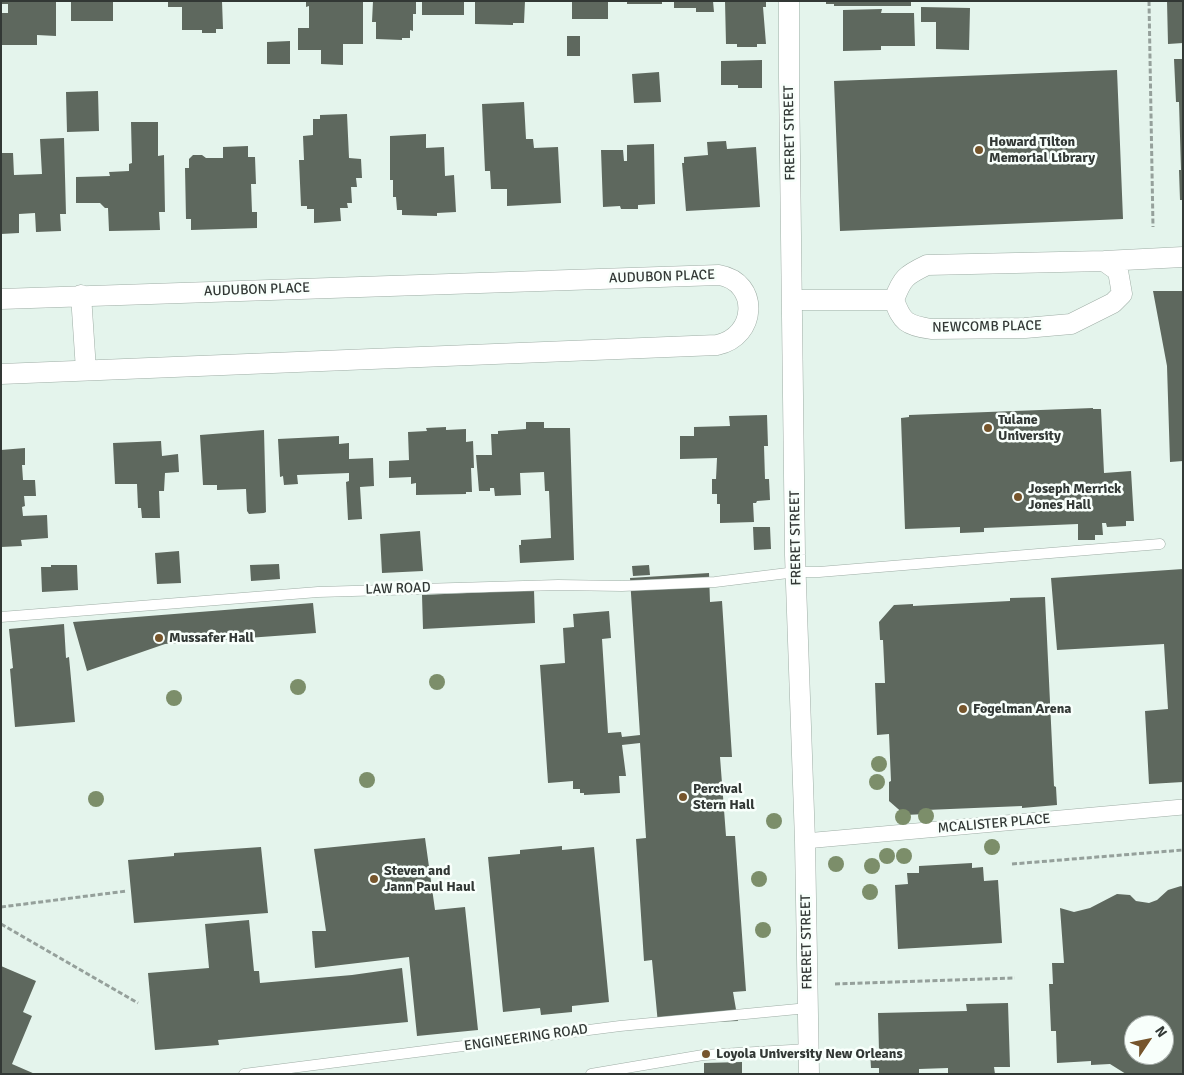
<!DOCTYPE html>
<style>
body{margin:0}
#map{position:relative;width:1184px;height:1075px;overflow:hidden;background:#e4f4ec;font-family:Signika,sans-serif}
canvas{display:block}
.frame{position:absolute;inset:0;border:2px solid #323835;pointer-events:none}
.north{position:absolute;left:1124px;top:1015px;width:50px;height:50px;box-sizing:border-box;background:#f8fffb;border:1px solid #a9afac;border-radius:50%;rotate:56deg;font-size:14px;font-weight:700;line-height:20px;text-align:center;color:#323835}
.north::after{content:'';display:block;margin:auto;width:18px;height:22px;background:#76552c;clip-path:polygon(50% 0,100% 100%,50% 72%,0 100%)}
</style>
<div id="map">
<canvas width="1184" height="1075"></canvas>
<div class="frame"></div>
<div class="north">N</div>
</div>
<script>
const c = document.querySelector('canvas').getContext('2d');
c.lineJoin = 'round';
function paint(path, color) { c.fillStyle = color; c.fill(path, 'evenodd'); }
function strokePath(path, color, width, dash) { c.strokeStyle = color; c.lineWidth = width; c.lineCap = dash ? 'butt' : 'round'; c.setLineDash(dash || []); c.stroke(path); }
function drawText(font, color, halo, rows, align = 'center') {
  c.font = font + ' Signika,sans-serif'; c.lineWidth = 5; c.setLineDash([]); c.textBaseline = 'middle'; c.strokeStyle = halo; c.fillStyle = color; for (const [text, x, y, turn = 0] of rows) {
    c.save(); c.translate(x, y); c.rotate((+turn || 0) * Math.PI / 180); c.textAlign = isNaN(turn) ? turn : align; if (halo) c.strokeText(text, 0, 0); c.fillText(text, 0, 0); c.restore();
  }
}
paint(new Path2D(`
 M1,1H56V36L37,35V45H1V13H8V4H1Z
 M71,1H113V21H71Z
 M168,1H222L223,29H216V33H202V30H182V7H168Z
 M306,1H363V44H343V65L321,64V50H298V28H309V6L306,7Z
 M373,1H416V14H413V31L410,30V38H402V40L376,39V22H372Z
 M422,1H464V15H422Z
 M475,1H525L524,23H513V25L475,24Z
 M572,1H608V19H572Z
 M627,1H662V4H627Z
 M674,1H713L714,12H696V8H674Z
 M725,1H766V7H763L766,44H757V47H737V44H726Z
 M826,1H911V6H834V4H826Z
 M1167,1H1183V43L1168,44Z
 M921,7L970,8L969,50L936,49V22H921Z
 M882,9L881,13H914L915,46H881V50L843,51V10Z
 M567,36H580V56H567Z
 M290,41V64H267V42Z
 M1174,59H1183V200H1180L1179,170H1181L1179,102H1176Z
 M762,60V88H738V85H721V61Z
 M1117,70L1123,219L840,231L834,81Z
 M659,72L661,102L634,103L632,74Z
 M98,91L99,131L67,132L66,92Z
 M524,102L526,139H533L534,148L558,147L561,203L507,206V189H491L490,171H485L482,104Z
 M347,114L349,158L361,159L362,178H356L357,187H351L352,203H347L348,208H340L341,221L314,223V209H307V206H301L299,160H304L303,136L313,135V119H320V115Z
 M131,122H158V156L164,155L165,212H159L160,230L109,231L108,208H105L100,203H76V177L110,176L109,172L129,171V164L132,163Z
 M426,134V148L444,147L445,176L454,175L456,212L437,213V216L402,215V210H397L396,197H393V180H390V136Z
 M64,138L66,214H60L61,231L36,232L35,213L19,214V233L1,234V153H13L14,175L42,174L40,139Z
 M726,141L727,149L756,147L760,207L686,211L682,163H684V157L708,155L707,142Z
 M654,144L655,204L638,205V209H621L620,206L603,207L601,150H623L624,161H627V145Z
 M248,146V157H255L256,184H251L252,212H257V228L191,230V219H186L185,168H189V159L193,155H202L206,158H223V147Z
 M1153,291H1183V461L1170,462L1167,366Z
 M1093,408V409H1101L1104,473L1131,471L1134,521H1126V526L1107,527L1106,523H1102L1103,535H1095V540H1078V524L984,528V532L960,533V527L905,529L901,418L909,417V415Z
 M767,415L768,446H764L765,479H769L770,500L757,501L756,503H753L754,522L720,523V504H717V494H712V479H716L717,458L680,459V436H694V427L730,426L729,416Z
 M526,422H544V428H570L574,560L520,563L519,545H521V540L551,538L549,491H545L544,472L520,473L521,495L495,496L494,488H490V491H479L476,455H492L491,434H498V431L526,429Z
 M446,427V430L466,429V442L473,441L474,468H471L472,492H466V494L416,495V483L411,484V477L389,478V461L409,460L408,432L427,431L426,428Z
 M264,430L266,512L264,513L249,514L247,511L246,489L217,490V485H203L200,435Z
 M339,436V444L349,443V459L373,458L374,486L360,487L362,519L348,520L346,482L349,481V473L297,475L298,484L284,485L283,476L280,477L278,439Z
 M161,441L162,456L178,454L179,472L165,473L164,491H159L160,518H142L141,508H138L137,484H115L113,443Z
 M25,448V465H22L23,480H35L36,496H24L25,506L22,507L23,516L47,515L48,538L21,540L22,546L1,547V450Z
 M753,527H770L771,549L754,550Z
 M420,531L423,571L382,573L380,534Z
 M179,551L181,583L157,584L155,553Z
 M279,564L280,579L251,581L250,565Z
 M51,565H77L78,590L42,592L41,567H51Z
 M649,565L650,575L633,576L632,566Z
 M1183,569V782L1149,784L1145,711L1168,709L1164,644L1057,650L1051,578Z
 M709,573L710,602L722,601L732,757H720L726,836H735L746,991L733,992L738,1021L658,1024L652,960L644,961L636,839L646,838L640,743L622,745L626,776H619L620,793L584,795V793H580V789H573V781L548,783L540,665L565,663L563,628L574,627L573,614L609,611L611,638L602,639L608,733L621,732L622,737L640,735L630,578Z
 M534,590L535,623L423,629L422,595Z
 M1045,597L1054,786L1056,787L1057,805L1022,808V806L926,810V814L905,815L889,801V782L891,781L889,734L877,735L875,683H885L883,640H880L879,622L894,605L913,604V606L1010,601V598Z
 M313,603L316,633L165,644L87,671L73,622Z
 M64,624L66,658L69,657L75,722L15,727L10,669L13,668L9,629Z
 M425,838L435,910L465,907L478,1030L417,1036L409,957L315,968L312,931H326L314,849Z
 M562,846V850L594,847L609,1002L572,1006V1012L541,1015L540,1008L503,1012L488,857L520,854V850Z
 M261,847L268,913L134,923L128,860L174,856V853Z
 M972,863V868L983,867L984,881L998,880L1002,943L898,949L895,885L908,884L907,873H919V866Z
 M1181,886L1183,887V1074H1126L1110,1064L1091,1065V1061L1057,1063L1056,1031H1051L1049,984H1053L1052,963H1064L1060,908L1074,912L1090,908L1117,894L1130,895L1136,901L1149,903L1157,900L1168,890ZM1134,1025H1164V1055H1134Z
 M249,920L254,971H259L260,983L352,975L402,968L408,1022L218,1040L219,1045L155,1050L148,973L209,968L205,924Z
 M1,966L36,981L23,1012L32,1016L12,1064L35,1074H1Z
 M1008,1003L1010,1067H994L995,1074H948V1068L919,1069V1074H879V1068H871L870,1051H879L878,1013L967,1011L966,1004Z
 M742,1062V1074H704V1063Z`), '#5e685e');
const service = new Path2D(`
 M1,617L318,592L558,585L622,586L715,582L796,572H819L1160,544
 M244,1074L620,1026L808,1008
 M591,1074L703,1055L809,1049`);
const pedestrian = new Path2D(`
 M805,841L1183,807`);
const minor = new Path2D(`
 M789,1V77L795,555L805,841L809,1074
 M1104,261L1118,271L1122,294L1113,303L1071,324L1025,328L931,329C906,325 902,322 894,300C902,278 906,275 927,265L1104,261L1183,257
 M81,295L86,370
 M1,299L719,275C760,282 757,337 717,345L1,374
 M793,300H894`);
strokePath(service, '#9eada5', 11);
strokePath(pedestrian, '#9eada5', 16);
strokePath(minor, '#9eada5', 21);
strokePath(new Path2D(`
 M1149,1L1153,227
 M1012,864L1183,850
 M1,907L127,891
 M1,924L138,1003
 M835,984L1015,978`), '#95a09b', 3, [5, 2.5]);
strokePath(service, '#fff', 10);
strokePath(pedestrian, '#fff', 15);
strokePath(minor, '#fff', 20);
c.fillStyle = '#7c8e6a';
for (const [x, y] of [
 [437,682],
 [298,687],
 [174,698],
 [879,764],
 [367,780],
 [877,782],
 [96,799],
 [926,816],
 [903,817],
 [774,821],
 [992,847],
 [887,856],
 [904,856],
 [836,864],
 [872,866],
 [759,879],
 [870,892],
 [763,930]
]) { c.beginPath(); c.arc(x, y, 8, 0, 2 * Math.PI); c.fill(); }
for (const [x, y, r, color] of [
 [979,150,5,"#76552c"],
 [988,428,5,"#76552c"],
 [1018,497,5,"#76552c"],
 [159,638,5,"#76552c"],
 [963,709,5,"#76552c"],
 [683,797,5,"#76552c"],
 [374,879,5,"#76552c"],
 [706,1054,5,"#76552c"]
]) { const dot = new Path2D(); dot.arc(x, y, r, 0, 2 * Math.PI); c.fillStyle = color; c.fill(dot); strokePath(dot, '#f8fffb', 2); }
drawText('14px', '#323835', '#f8fffb', [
 ["FRERET STREET",790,133,-91],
 ["AUDUBON PLACE",662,277,-2],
 ["AUDUBON PLACE",257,290,-2],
 ["NEWCOMB PLACE",987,327,-1],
 ["FRERET STREET",796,538,-91],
 ["LAW ROAD",398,589,-2],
 ["MCALISTER PLACE",994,824,-5],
 ["FRERET STREET",807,942,-91],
 ["ENGINEERING ROAD",526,1038,-8]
]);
drawText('bold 14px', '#323835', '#f8fffb', [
 ["Howard Tilton",989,142],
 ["Memorial Library",989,158],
 ["Tulane",998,420],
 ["University",998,436],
 ["Joseph Merrick",1028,489],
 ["Jones Hall",1028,505],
 ["Mussafer Hall",169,638],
 ["Fogelman Arena",973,709],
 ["Percival",693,789],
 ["Stern Hall",693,805],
 ["Steven and",384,871],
 ["Jann Paul Haul",384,887],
 ["Loyola University New Orleans",716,1054]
], 'left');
</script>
